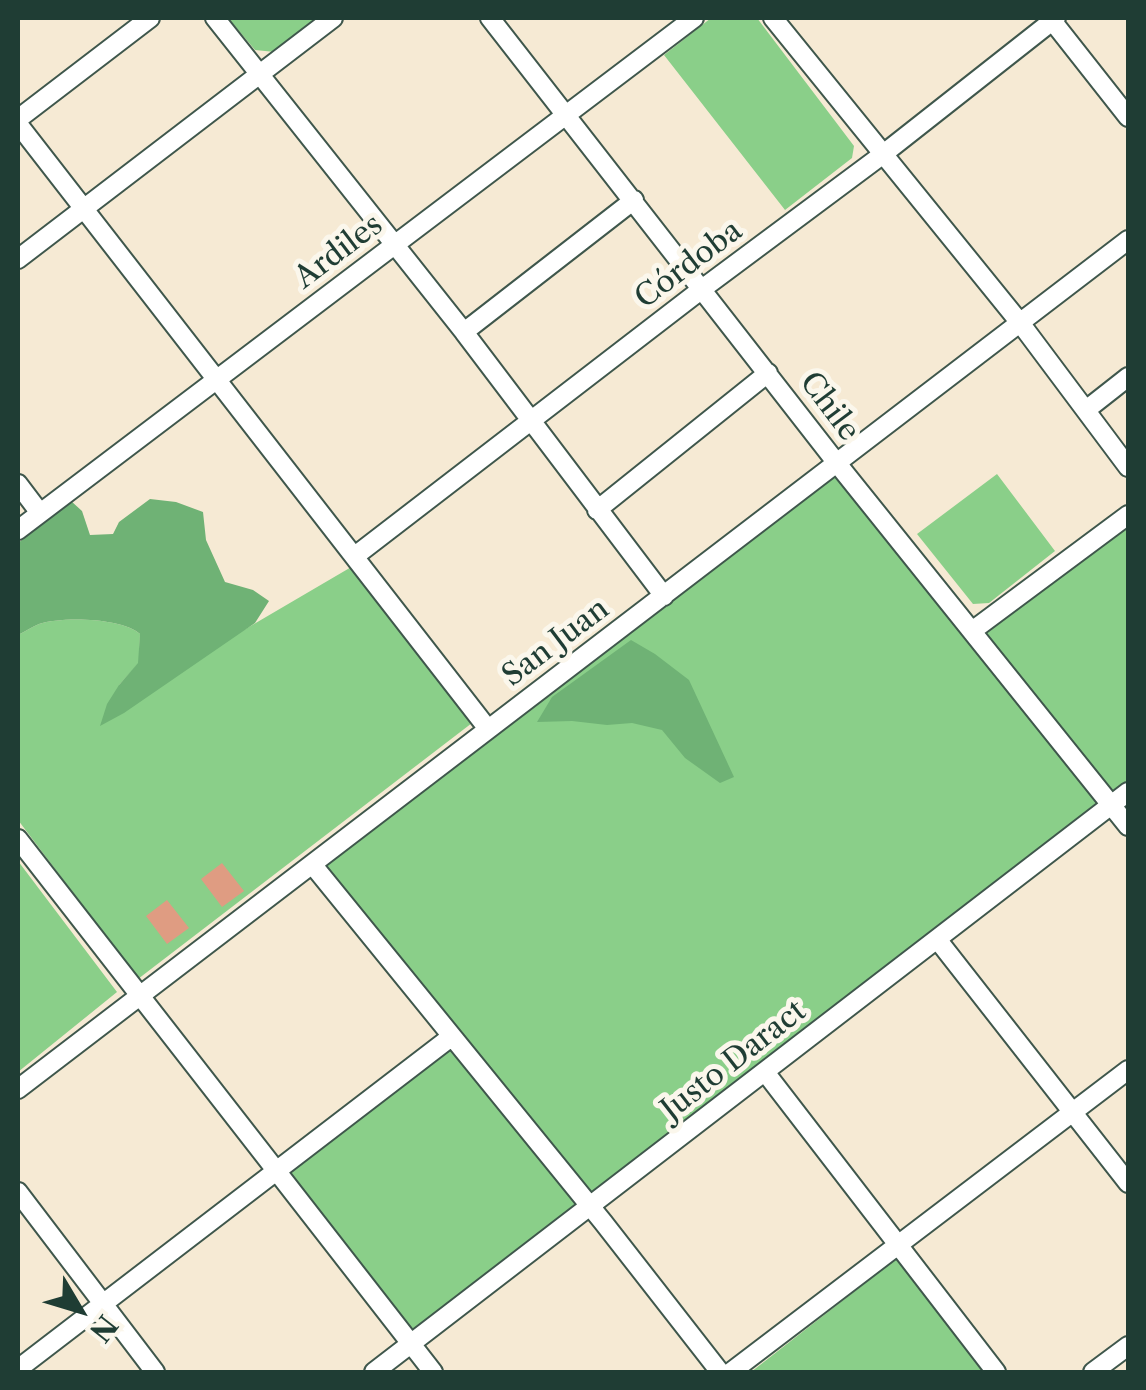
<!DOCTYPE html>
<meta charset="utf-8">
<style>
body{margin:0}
#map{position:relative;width:1146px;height:1390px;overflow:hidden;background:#f6ead4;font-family:"Libre Caslon Text",serif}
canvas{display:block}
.frame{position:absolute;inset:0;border:20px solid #1f3d34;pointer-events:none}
.north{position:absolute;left:30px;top:1260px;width:100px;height:100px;-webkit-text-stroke:8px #fbf7ec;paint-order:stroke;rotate:128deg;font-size:28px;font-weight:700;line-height:40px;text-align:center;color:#1f3d34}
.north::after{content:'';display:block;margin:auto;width:35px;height:45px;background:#1f3d34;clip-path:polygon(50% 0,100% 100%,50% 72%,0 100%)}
</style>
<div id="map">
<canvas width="1146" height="1390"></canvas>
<div class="frame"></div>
<div class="north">N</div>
</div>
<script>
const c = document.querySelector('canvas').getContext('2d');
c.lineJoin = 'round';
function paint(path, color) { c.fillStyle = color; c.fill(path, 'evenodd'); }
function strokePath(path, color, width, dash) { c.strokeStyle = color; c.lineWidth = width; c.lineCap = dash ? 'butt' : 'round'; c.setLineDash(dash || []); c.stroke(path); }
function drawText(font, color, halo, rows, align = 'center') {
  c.font = font + ' "Libre Caslon Text",serif'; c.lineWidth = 10; c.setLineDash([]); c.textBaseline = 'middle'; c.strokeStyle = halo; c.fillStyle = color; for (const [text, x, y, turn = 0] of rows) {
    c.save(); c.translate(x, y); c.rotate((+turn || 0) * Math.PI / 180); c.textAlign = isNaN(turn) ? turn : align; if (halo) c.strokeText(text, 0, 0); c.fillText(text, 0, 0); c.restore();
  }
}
paint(new Path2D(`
 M228,18H318L275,52L255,50Z
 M711,18H757L854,146L852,158L785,210L664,55Z
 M836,462L971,631L1128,515V826L1112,806L411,1344L276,1171L451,1037L312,864Z
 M997,474L1055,551L989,603L973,604L917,534Z
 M353,566L472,723L138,979L18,820V635C24,632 32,627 39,624C62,616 123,618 140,634L139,663L119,685L225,641Z
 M18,861L117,992L18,1072Z
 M896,1259L984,1372H750H751Z`), '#8acf89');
paint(new Path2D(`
 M150,499L176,502L203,512L206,540L225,582L253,590L269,601L255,623L124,713L100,726L107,704L119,685L138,663L140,634C123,618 62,616 39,624C32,627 24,632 18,635V543L71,501L82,511L90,535L113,534L119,522Z
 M631,640L655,654L689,680L734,777L720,783L685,758L662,730L632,723L607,725L572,721L537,722L552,697Z`), '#6fb275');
paint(new Path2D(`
 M222,863L244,891L222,907L201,879Z
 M167,900L189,928L167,944L146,916Z`), '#df9c82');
const minor = new Path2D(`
 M215,18L464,332L664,596
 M490,18L836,462L1128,826
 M773,18L1021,324L1128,467
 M1050,18L1128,117
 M18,119L150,18
 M18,124L488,729
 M18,259L333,18
 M464,332L634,200
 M1086,410L1128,377
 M18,484L40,513
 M597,510L768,373
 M18,530L694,18
 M355,556L702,289L882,155L1056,18
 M972,631L1128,515
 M18,839L433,1372
 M312,864L603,1222L720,1372
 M937,939L1128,1183
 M765,1072L996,1372
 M18,1089L1128,240
 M18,1192L155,1372
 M18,1369L451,1037
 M374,1372L1128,792
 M731,1372L1128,1070
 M1093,1372L1128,1346`);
strokePath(minor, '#3f574c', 22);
strokePath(minor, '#fff', 18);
drawText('30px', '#1f3d34', '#fbf7ec', [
 ["Ardiles",339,252,-37],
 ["Córdoba",689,265,-37],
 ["Chile",829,407,53],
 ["San Juan",556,643,-37],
 ["Justo Daract",734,1061,-38]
]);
</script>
